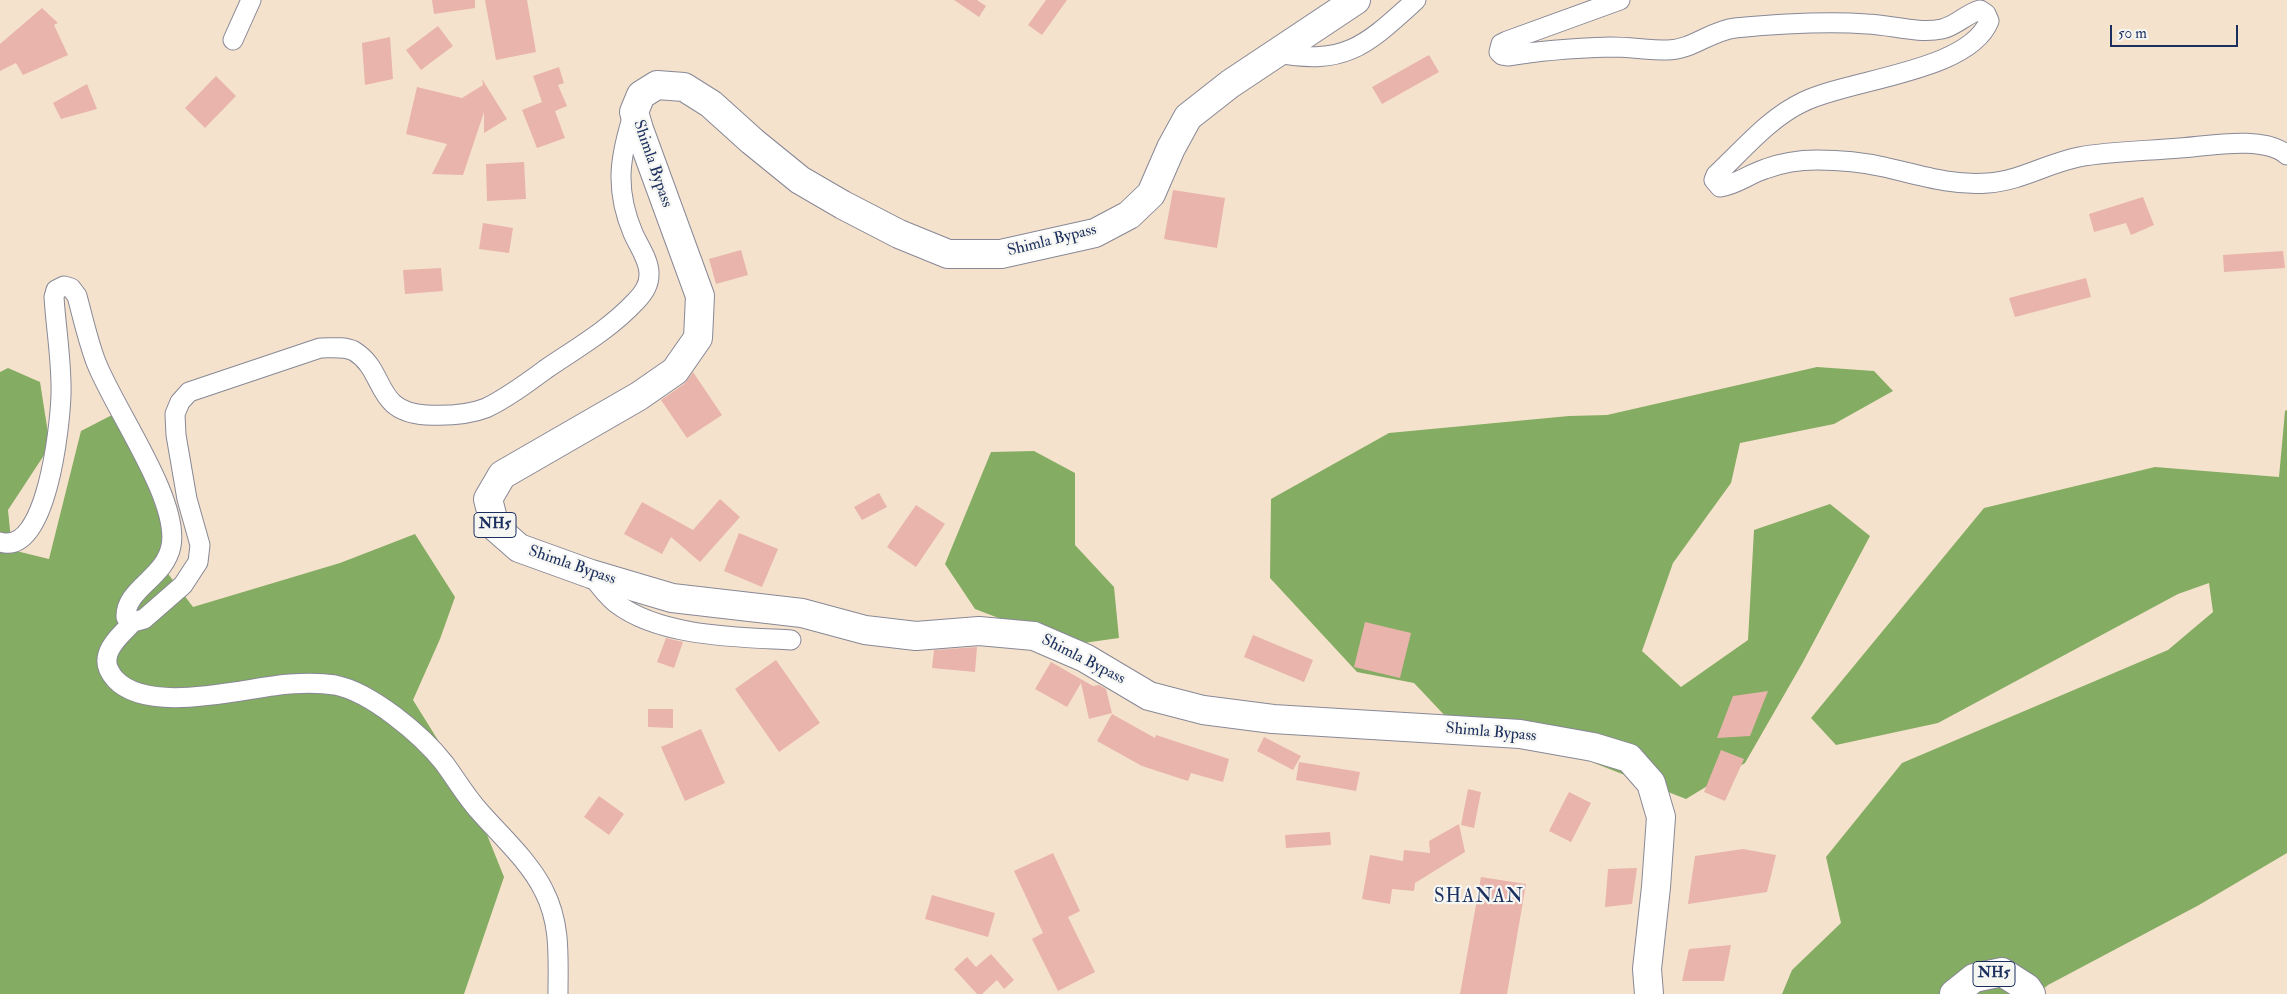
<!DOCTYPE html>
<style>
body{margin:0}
#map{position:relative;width:2287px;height:994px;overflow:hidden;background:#f5e2cd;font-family:"IM FELL Double Pica",serif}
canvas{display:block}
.scale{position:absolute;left:2110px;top:25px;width:128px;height:22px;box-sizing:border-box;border:2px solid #1b2f5e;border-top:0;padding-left:6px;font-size:15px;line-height:18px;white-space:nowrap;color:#1b2f5e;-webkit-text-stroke:4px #f6f6f2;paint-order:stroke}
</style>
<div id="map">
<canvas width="2287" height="994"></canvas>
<div class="scale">50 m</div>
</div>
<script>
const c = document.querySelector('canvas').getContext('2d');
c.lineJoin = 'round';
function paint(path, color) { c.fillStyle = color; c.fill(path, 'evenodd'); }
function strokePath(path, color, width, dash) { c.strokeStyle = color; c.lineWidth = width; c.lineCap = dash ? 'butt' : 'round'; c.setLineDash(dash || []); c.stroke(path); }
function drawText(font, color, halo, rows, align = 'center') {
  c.font = font + ' "IM FELL Double Pica",serif'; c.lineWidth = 4.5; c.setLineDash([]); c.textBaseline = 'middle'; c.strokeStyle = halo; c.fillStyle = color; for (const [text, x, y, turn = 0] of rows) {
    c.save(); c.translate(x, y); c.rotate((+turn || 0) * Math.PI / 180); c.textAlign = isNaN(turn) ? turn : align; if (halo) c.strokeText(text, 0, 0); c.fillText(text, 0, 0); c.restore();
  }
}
paint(new Path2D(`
 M1817,367L1874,371L1893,391L1834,424L1740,443L1731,483L1673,563L1642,651L1681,687L1748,640L1754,530L1830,504L1870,536L1803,662L1745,763L1686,799L1538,741L1449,720L1414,683L1357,672L1270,578L1271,499L1389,433L1569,416L1607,415Z
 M8,368L40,382L50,446L8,510L12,550L49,559L81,431L112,415L137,454L169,545L166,571L193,607L340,563L415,534L455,597L440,639L413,700L469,790L504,877L464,994H0V372Z
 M2287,410V853L2199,905L2048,985L2037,994H1782L1792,970L1841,923L1826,857L1902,763L2168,650L2213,612L2209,583L2178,594L1938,723L1836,745L1811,718L1984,508L2155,467L2279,477L2285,411Z
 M1034,451L1075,473V545L1114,587L1119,638L1069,645L975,609L945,564L991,452Z`), '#84ac62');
paint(new Path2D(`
 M432,0H475V8L434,14Z
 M485,0H527L536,52L496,60Z
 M954,0H977L986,6L979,17Z
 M1046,0H1067L1042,35L1028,25Z
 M42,8L58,23L54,25L68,55L23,75L16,63L0,71V44Z
 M438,26L453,46L421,70L406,50Z
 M390,37L393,79L365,85L362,43Z
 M1429,55L1439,72L1382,104L1372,87Z
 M559,67L564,83L558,85L567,106L555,111L565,138L537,148L522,110L542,102L533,76Z
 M216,76L236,96L205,128L185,108Z
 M482,79L507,119L484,133V112L463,175L432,174L447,144L406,134L417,87L462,98L483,85Z
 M87,84L97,109L61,119L53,103Z
 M524,162L526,199L487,201L486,164Z
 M1173,190L1225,198L1217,248L1164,239Z
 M2143,197L2154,225L2131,235L2126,223L2094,232L2089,214Z
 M483,223L513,228L509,253L479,249Z
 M741,250L748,275L716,284L709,259Z
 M2283,251L2285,268L2224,272L2223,255Z
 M441,268L443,291L405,294L403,270Z
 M2086,278L2091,297L2015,317L2009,298Z
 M693,372L722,415L687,438L661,400L684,384Z
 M879,493L887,507L862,520L854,507Z
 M720,499L740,517L700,562L671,537L662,554L624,534L642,502L693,530Z
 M916,505L945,524L916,567L887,547Z
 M739,533L778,549L762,587L724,571Z
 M1365,622L1411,633L1400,678L1354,667Z
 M1253,635L1313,660L1304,682L1244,657Z
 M666,638L683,642L674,668L657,662Z
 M977,647L975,672L932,668L934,650Z
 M776,660L820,723L779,752L735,689Z
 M1051,662L1093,686L1099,685L1106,689L1112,713L1089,719L1081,683L1067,707L1035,689Z
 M1768,691L1750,736L1717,738L1733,696Z
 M648,709H673V728L648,727Z
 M1112,714L1155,738L1156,735L1229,759L1223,782L1191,773L1188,781L1142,766L1097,741Z
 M701,729L725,783L685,801L661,747Z
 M1264,737L1301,756L1293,770L1257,751Z
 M1721,750L1744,759L1725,801L1704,792Z
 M1299,762L1360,772L1356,791L1296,780Z
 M1468,789L1481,792L1474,828L1461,825Z
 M1569,792L1591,803L1571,842L1549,831Z
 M599,796L624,814L609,835L584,817Z
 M1459,824L1465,852L1415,883L1414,891L1392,889L1390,904L1362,899L1370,855L1403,861L1404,850L1430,853L1429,841Z
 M1330,832L1331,845L1286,848L1285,835Z
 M1743,849L1776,855L1767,892L1688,904L1695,856Z
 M1053,853L1080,911L1068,917L1095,972L1058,991L1032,939L1043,933L1014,871Z
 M1637,868L1632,904L1605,907L1608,869Z
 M1481,877L1526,884L1507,994H1460Z
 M932,895L995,913L988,937L925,919Z
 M1731,945L1724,981H1682L1689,949Z
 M991,954L1014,980L1004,989L997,980L982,994H977L954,969L967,957L976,967Z`), '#e8b4ab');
const street = new Path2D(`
 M1620,0L1507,41L1501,44L1499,52L1502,55L1509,56C1542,50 1577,48 1611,47C1629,47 1648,50 1667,50C1692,50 1710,31 1735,28C1778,24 1824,21 1867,24C1892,25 1918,34 1942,29C1956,26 1966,14 1980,10L1986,14L1989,21C1969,72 1849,79 1803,102C1769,118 1743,150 1716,175L1714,180L1720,187C1736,185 1749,174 1765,169C1781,163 1799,160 1817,160C1839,160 1862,162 1884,167C1919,175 1952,186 1988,183C2020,181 2048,163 2079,157C2111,151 2147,151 2180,148C2209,146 2264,135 2287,155
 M233,40L251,0
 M1277,53C1347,66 1367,44 1416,0
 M0,542C47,557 60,425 61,395C62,363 56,329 54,297L56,290L64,286L71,288L77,296C83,318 88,341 96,362C114,409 180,500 171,546C165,578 125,589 126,617L133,622L144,619L183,585L198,562L200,545L187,499L176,435L175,414L180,402L189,392L320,348C331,348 344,346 354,351C387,371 373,412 426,415C445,416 468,415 486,408C507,398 527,383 546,369C577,348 610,329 636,301C643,294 649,285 649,275C650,261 638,245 633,233C614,188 620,156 634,112
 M591,574C598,584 606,595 616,603C660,637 738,637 791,640
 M133,622C124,632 108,645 107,659C106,666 110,673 115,679C149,716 246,687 290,684C304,683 322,683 335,685C371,692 422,735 444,763C456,779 466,797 480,812C501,836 530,862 544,891C561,924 558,958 558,994`);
const highway = new Path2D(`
 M1356,0L1230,84L1188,117L1171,148L1151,194L1129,215L1095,233L1001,254H948L899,234L843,205L800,180L752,141L711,104L684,87L657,85L641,95L634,112L639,129L700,296L698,338L675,371L639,396L502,475L488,499L495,527L519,548L591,574L672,598L802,613L865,630L916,636L979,631L1034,636L1085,658L1149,696L1203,710L1273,719L1520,734L1593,747L1629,758L1651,783L1661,817L1656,887L1647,969L1649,994
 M1954,994L1974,978L2002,972L2027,988L2031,994`);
strokePath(street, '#888896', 21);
strokePath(highway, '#888896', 30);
strokePath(street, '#fff', 19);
strokePath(highway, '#fff', 28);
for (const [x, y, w] of [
 [495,525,42],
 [1994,974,42]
]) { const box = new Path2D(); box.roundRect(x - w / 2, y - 12.5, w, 25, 4); c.fillStyle = '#f6f6f2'; c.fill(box); strokePath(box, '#1b2f5e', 1); }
drawText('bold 15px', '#1b2f5e', null, [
 ["NH5",495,525],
 ["NH5",1994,974]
]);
drawText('16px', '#1b2f5e', '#f6f6f2', [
 ["Shimla Bypass",652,164,71],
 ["Shimla Bypass",1052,241,-14],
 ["Shimla Bypass",572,566,19],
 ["Shimla Bypass",1083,660,27],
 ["Shimla Bypass",1491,733,5]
]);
c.letterSpacing = '1px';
drawText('19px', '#1b2f5e', '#f6f6f2', [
 ["SHANAN",1479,898]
]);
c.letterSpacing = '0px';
</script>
